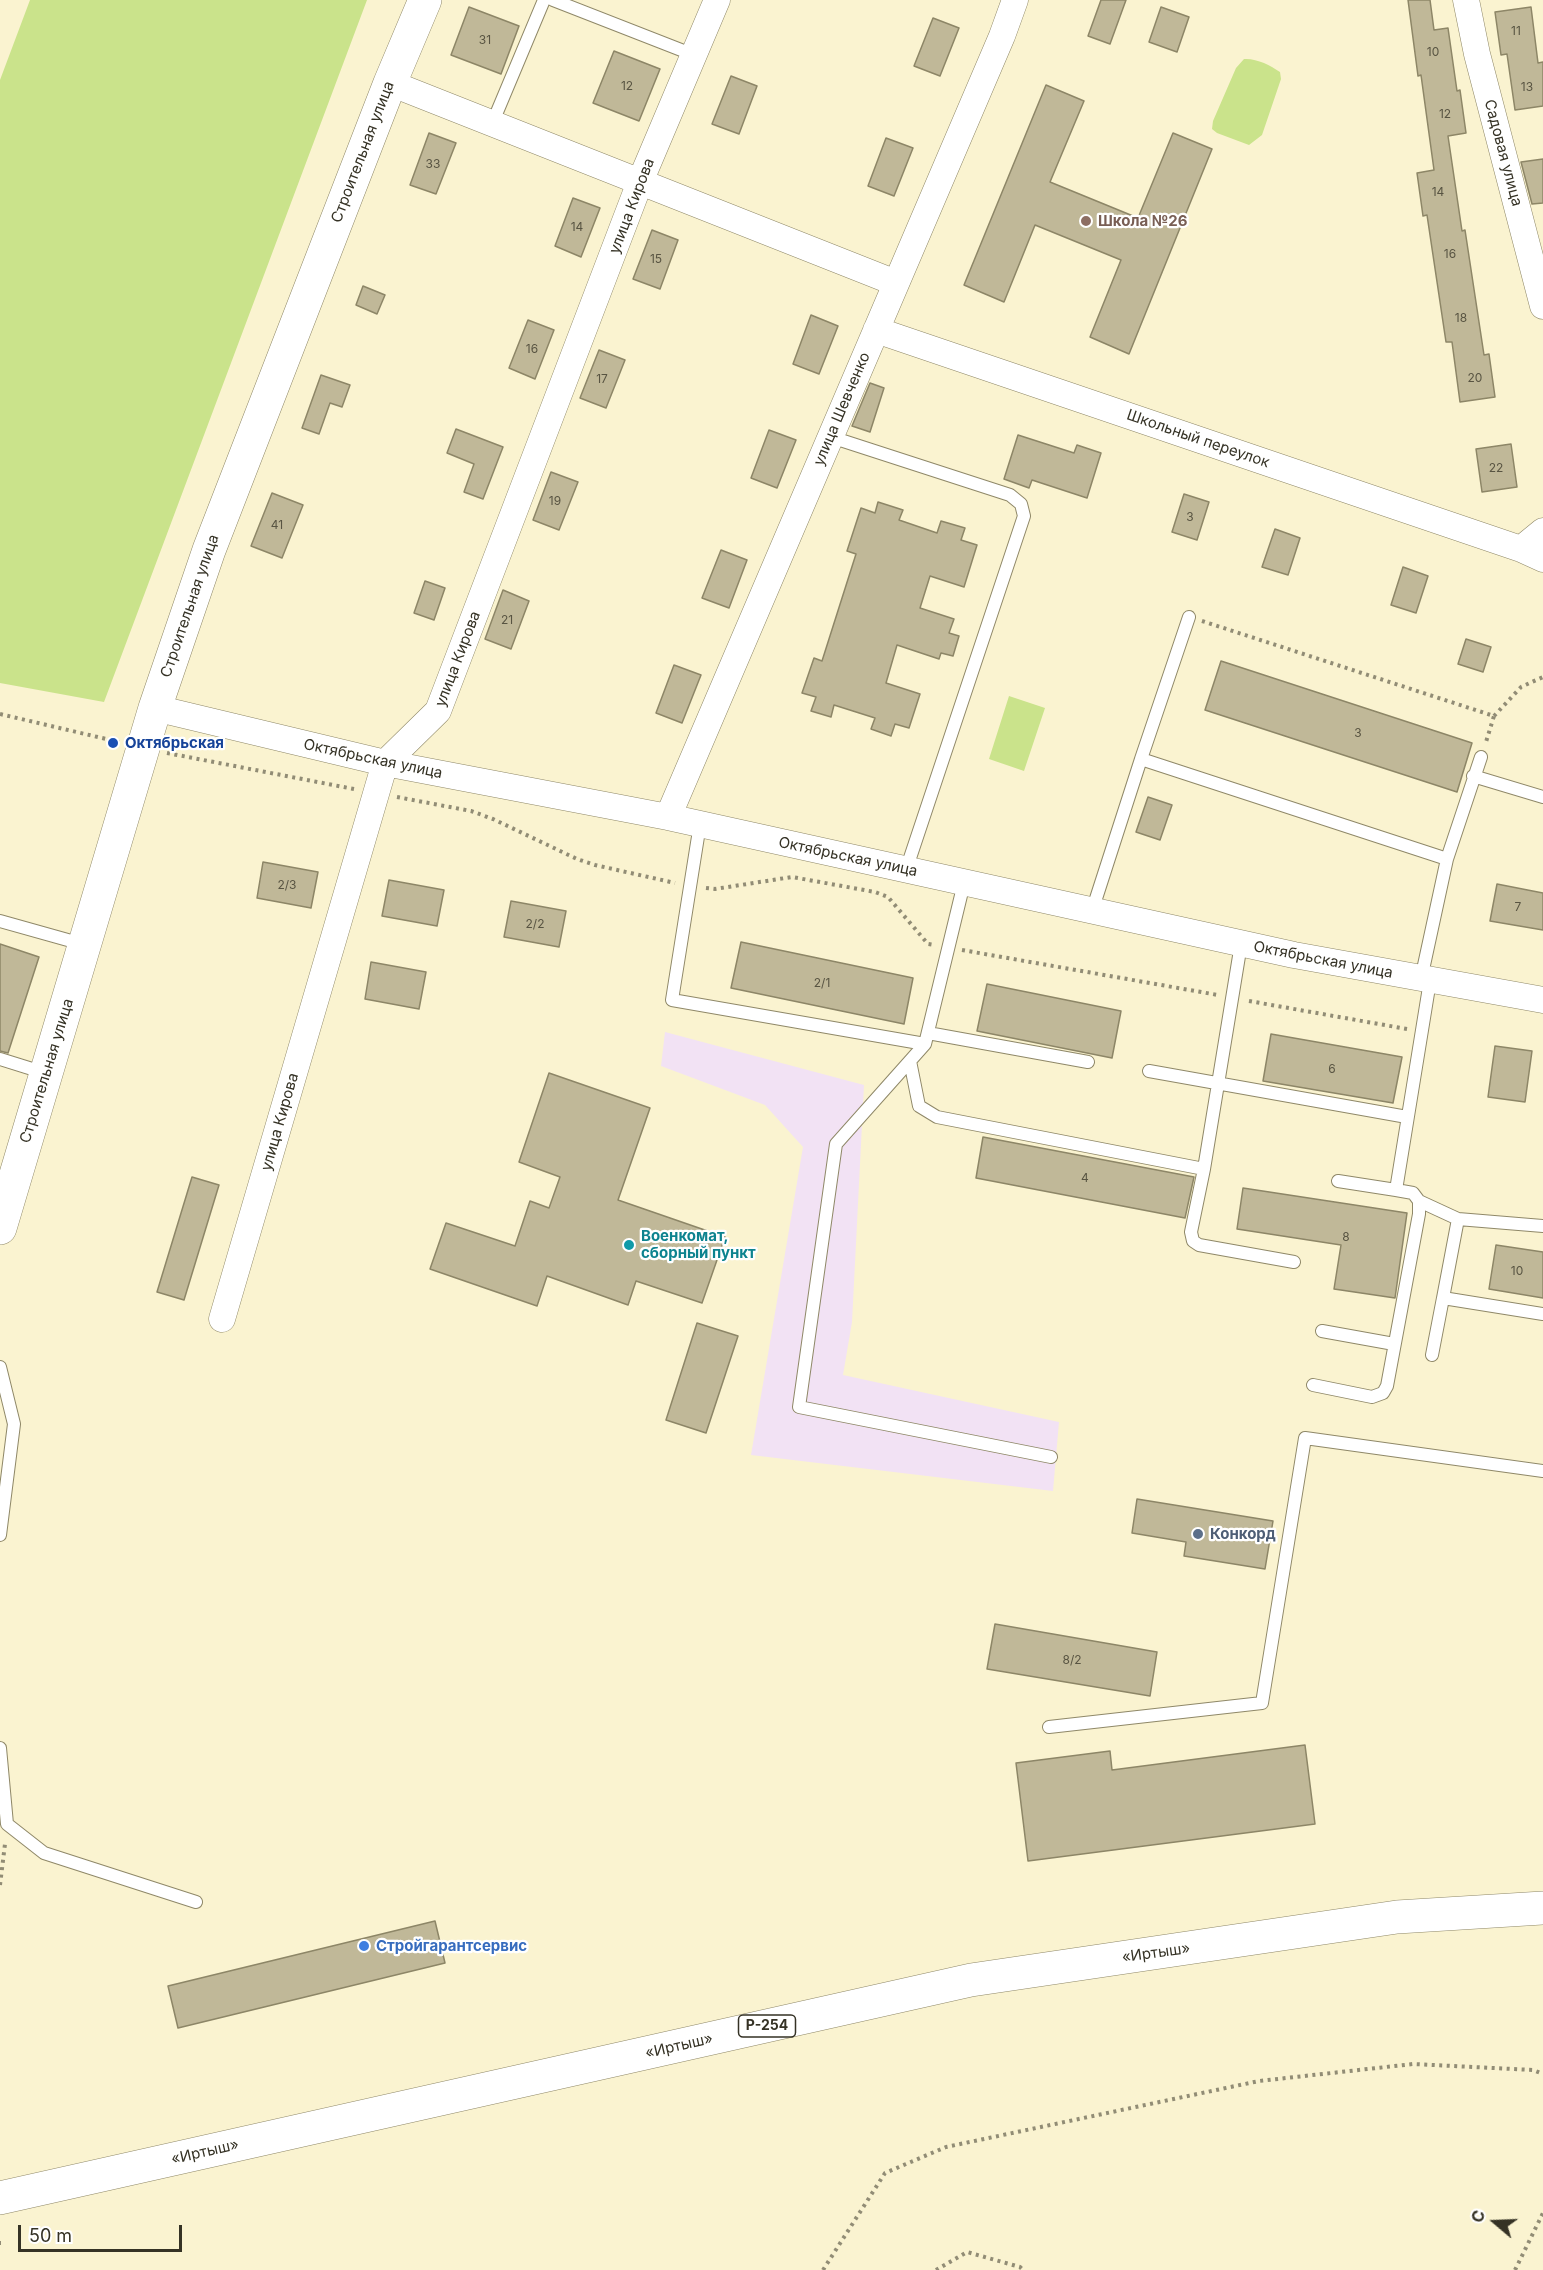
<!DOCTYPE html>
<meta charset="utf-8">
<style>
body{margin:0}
#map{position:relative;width:1543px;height:2270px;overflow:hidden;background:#faf3d0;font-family:Inter,sans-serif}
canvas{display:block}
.north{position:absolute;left:1465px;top:2192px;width:60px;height:60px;-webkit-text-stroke:4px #fff;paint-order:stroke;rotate:289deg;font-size:16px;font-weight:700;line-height:24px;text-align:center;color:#353225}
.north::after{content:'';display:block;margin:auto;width:21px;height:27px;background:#353225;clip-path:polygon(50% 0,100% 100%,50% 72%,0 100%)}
.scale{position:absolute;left:18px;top:2225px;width:164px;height:27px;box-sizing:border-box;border:3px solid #353225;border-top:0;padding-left:8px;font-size:18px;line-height:21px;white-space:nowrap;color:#353225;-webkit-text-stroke:4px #fff;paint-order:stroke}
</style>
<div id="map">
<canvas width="1543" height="2270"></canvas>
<div class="north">С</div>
<div class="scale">50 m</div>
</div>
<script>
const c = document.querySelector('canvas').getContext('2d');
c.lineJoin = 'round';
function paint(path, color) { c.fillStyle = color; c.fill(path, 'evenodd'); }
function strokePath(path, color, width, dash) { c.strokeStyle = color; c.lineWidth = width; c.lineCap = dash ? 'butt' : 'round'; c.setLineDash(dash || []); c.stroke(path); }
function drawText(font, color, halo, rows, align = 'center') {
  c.font = font + ' Inter,sans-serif'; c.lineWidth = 4.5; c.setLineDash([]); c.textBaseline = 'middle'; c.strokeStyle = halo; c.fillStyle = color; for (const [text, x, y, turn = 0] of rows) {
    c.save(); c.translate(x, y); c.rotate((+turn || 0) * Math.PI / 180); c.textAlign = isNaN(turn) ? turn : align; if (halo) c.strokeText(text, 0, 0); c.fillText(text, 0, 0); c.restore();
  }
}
paint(new Path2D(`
 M665,1032L864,1085L852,1322L843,1375L1059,1422L1053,1491L751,1455L803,1147L765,1105L661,1066Z`), '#f2e2f4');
paint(new Path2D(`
 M30,0H367L104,702L0,683V80Z
 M1244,59C1256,58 1270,65 1280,72L1281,79L1262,135L1249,145L1217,133L1212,129L1213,121L1236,68Z
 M1009,696L1045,708L1024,771L989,759Z`), '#cae38b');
const building = new Path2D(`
 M1101,0H1126L1110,44L1088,36Z
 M1408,0H1430L1434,30L1448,28L1457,91L1460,90L1466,133L1448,136L1462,231L1465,230L1484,355L1489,354L1495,397L1460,402L1452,342H1446L1427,215L1423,216L1417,173L1434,170L1421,75L1418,76Z
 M469,7L519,26L501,74L451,55Z
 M1161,7L1189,17L1177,52L1149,42Z
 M1531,7L1538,63L1543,62V106L1515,110L1507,54L1501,55L1495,12Z
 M933,18L959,28L940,76L914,66Z
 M614,51L660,69L639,121L593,103Z
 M731,76L757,86L739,134L712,124Z
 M1046,85L1084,101L1050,182L1138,218L1173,133L1212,149L1129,354L1090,337L1121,260L1035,225L1004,302L964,285Z
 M429,133L456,143L436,194L410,185Z
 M886,138L913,148L894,196L868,186Z
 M1543,159V203L1532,204L1521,162Z
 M573,198L600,208L581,257L555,246Z
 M652,230L678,240L660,289L633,279Z
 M363,286L385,295L377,314L356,305Z
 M811,315L838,326L819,374L793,364Z
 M528,320L554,330L535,379L509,368Z
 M599,350L625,360L606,408L580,398Z
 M321,375L350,385L342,407L330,403L319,434L302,428Z
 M870,383L884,388L870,432L852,426Z
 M456,429L503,447L483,499L464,492L474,464L447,453Z
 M769,430L796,440L777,488L751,478Z
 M1018,435L1074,453L1077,445L1101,453L1087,498L1032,480L1029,488L1004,479Z
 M1511,444L1517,487L1482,492L1476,449Z
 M551,472L578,482L559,530L533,520Z
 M272,493L303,505L282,558L251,546Z
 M1184,494L1209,502L1197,540L1172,532Z
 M878,502L903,510L899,520L937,533L941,521L965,528L961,540L977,545L964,587L930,576L920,608L954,619L949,633L959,636L953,656L941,653L939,659L897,645L886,683L920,694L909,728L895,724L891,736L871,729L875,718L834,705L831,717L811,711L816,697L802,693L814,658L822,661L856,554L847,551L861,508L875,513Z
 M1275,529L1300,538L1288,575L1262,567Z
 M721,550L747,560L729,608L702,598Z
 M1403,567L1428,576L1416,613L1391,605Z
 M425,581L445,588L434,620L414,613Z
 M503,590L529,601L511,649L485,639Z
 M1466,639L1491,647L1483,672L1458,664Z
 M1221,661L1472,743L1457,792L1205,710Z
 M674,665L701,675L682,723L656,713Z
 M1148,797L1172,805L1160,840L1136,832Z
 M263,862L318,872L311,908L257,898Z
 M389,880L444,890L437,926L382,916Z
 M1497,884L1543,893V930L1490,921Z
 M511,901L566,911L559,947L504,937Z
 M741,942L913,978L904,1024L731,988Z
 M0,944L39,957L8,1053L0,1051Z
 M371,962L426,972L419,1009L365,999Z
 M987,984L1121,1011L1112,1058L977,1031Z
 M1271,1034L1402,1057L1393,1103L1263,1081Z
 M1495,1046L1532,1051L1525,1102L1488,1097Z
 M549,1073L650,1108L618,1200L725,1237L702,1303L636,1281L628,1305L547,1276L537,1306L430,1269L446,1223L515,1246L530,1201L549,1208L560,1177L519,1162Z
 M983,1137L1194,1177L1185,1218L976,1178Z
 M192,1177L219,1185L184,1300L157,1292Z
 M1243,1188L1407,1213L1395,1298L1334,1289L1341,1245L1237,1229Z
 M1496,1245L1543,1252V1298L1489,1289Z
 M697,1323L738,1336L706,1433L666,1420Z
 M1137,1499L1273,1521L1265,1569L1184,1556L1186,1542L1132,1533Z
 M995,1624L1157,1652L1150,1696L987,1669Z
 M1305,1745L1315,1824L1028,1861L1016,1763L1110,1751L1112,1770Z
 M435,1921L445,1963L178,2028L168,1986Z`);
paint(building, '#c0b898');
strokePath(building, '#8d8667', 1.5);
const service = new Path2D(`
 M553,0L694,55
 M492,124L544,0
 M831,437L1010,495L1021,504L1024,516L906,870
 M1141,759L1189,617
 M1473,776L1543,797
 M700,824L672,1000L925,1044
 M1447,859L1481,757
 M964,883L925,1044L836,1144L799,1407L1051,1457
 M1092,911L1141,759L1447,859L1421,979
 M0,921L82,944
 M928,1033L1088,1062
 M0,1059L45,1073
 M910,1061L919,1106L937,1117L1204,1169L1241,944
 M1149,1071L1407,1117
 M1204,1169L1191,1232L1193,1241L1199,1245L1294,1262
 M1338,1181L1396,1190
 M1419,1201L1458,1219L1543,1226
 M1443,1298L1458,1219
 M1322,1331L1394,1344
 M1432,1355L1443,1298L1543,1314
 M0,1367L14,1424L0,1535
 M1313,1385L1372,1397L1383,1393L1387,1386L1419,1214V1201L1413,1193L1396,1190L1430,981
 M1049,1727L1262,1703L1305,1438L1543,1471
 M0,1748L7,1824L44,1853L196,1902`);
const minor = new Path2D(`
 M1466,0L1477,54L1543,306
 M390,83L896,283
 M876,330L1521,549L1543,559
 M1521,549L1543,531
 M155,708L385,763L668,817L1294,955L1543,1000
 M668,817L1002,36L1015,0
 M222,1319L385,763L438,711L640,182L717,0`);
const primary = new Path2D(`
 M0,1228L155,708L209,550L390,83L425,0`);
const trunk = new Path2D(`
 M0,2198L971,1980L1397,1917L1543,1908`);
strokePath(service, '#8f8868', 14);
strokePath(minor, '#8f8868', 27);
strokePath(primary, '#8f8868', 34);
strokePath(trunk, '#8f8868', 34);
strokePath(new Path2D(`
 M1202,621L1494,716L1486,742
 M0,714L119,742
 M1494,716L1521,687L1543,677
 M167,753L354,789
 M397,797L471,811L493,819L577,859L595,865L675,883
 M706,888L715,889L792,877L875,892L888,897L928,944L934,945
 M962,950L1218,995
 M1249,1001L1407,1029
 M0,1885L5,1844
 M0,2243H1
 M823,2270L885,2173L946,2147L1259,2081L1413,2064L1533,2070L1543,2074
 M936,2270L967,2252L1020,2267L1023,2270
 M1515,2270L1543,2213`), '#918c75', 4, [3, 4.5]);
strokePath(service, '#fff', 12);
strokePath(minor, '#fff', 26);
strokePath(primary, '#fff', 33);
strokePath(trunk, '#fff', 33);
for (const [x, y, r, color] of [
 [1086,221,6,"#8d6e63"],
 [113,743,6,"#1a4fb4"],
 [629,1245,6,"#0f9aa8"],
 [1198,1534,6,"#5c6f8a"],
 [364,1946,6,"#3f7fe0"]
]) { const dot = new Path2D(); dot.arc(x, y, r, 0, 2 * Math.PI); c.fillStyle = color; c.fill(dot); strokePath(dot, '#fff', 2); }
drawText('12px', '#585442', null, [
 ["11",1516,31],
 ["31",485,40],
 ["10",1433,52],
 ["12",627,86],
 ["13",1527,87],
 ["12",1445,114],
 ["33",433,164],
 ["14",1438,192],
 ["14",577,227],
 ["16",1450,254],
 ["15",656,259],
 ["18",1461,318],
 ["16",532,349],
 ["20",1475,378],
 ["17",602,379],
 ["22",1496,468],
 ["19",555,501],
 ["3",1190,517],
 ["41",277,525],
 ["21",507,620],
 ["3",1358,733],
 ["2/3",287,885],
 ["7",1518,907],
 ["2/2",535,924],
 ["2/1",822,983],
 ["6",1332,1069],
 ["4",1085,1178],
 ["8",1346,1237],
 ["10",1517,1271],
 ["8/2",1072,1660]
]);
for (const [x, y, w] of [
 [767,2026,57]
]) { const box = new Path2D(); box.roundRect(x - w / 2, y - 11, w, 22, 4.5); c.fillStyle = '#fff'; c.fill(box); strokePath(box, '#353225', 1.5); }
drawText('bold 14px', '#353225', null, [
 ["Р-254",767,2026]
]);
drawText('15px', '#353225', '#fff', [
 ["Строительная улица",363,152,-69],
 ["Садовая улица",1503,153,75],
 ["улица Кирова",632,206,-69],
 ["улица Шевченко",842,409,-67],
 ["Школьный переулок",1198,439,19],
 ["Строительная улица",190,606,-71],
 ["улица Кирова",458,659,-69],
 ["Октябрьская улица",373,759,12],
 ["Октябрьская улица",848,857,12],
 ["Октябрьская улица",1323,960,11],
 ["Строительная улица",47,1071,-73],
 ["улица Кирова",280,1122,-74],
 ["«Иртыш»",1156,1953,-8],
 ["«Иртыш»",679,2046,-13],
 ["«Иртыш»",205,2152,-13]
]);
drawText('bold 15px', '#785e54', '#fff', [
 ["Школа №26",1098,221]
], 'left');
drawText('bold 15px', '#164399', '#fff', [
 ["Октябрьская",125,743]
], 'left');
drawText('bold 15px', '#0d838f', '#fff', [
 ["Военкомат,",641,1236],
 ["сборный пункт",641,1253]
], 'left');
drawText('bold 15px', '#4e5e75', '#fff', [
 ["Конкорд",1210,1534]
], 'left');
drawText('bold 15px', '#366cbe', '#fff', [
 ["Стройгарантсервис",376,1946]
], 'left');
</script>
